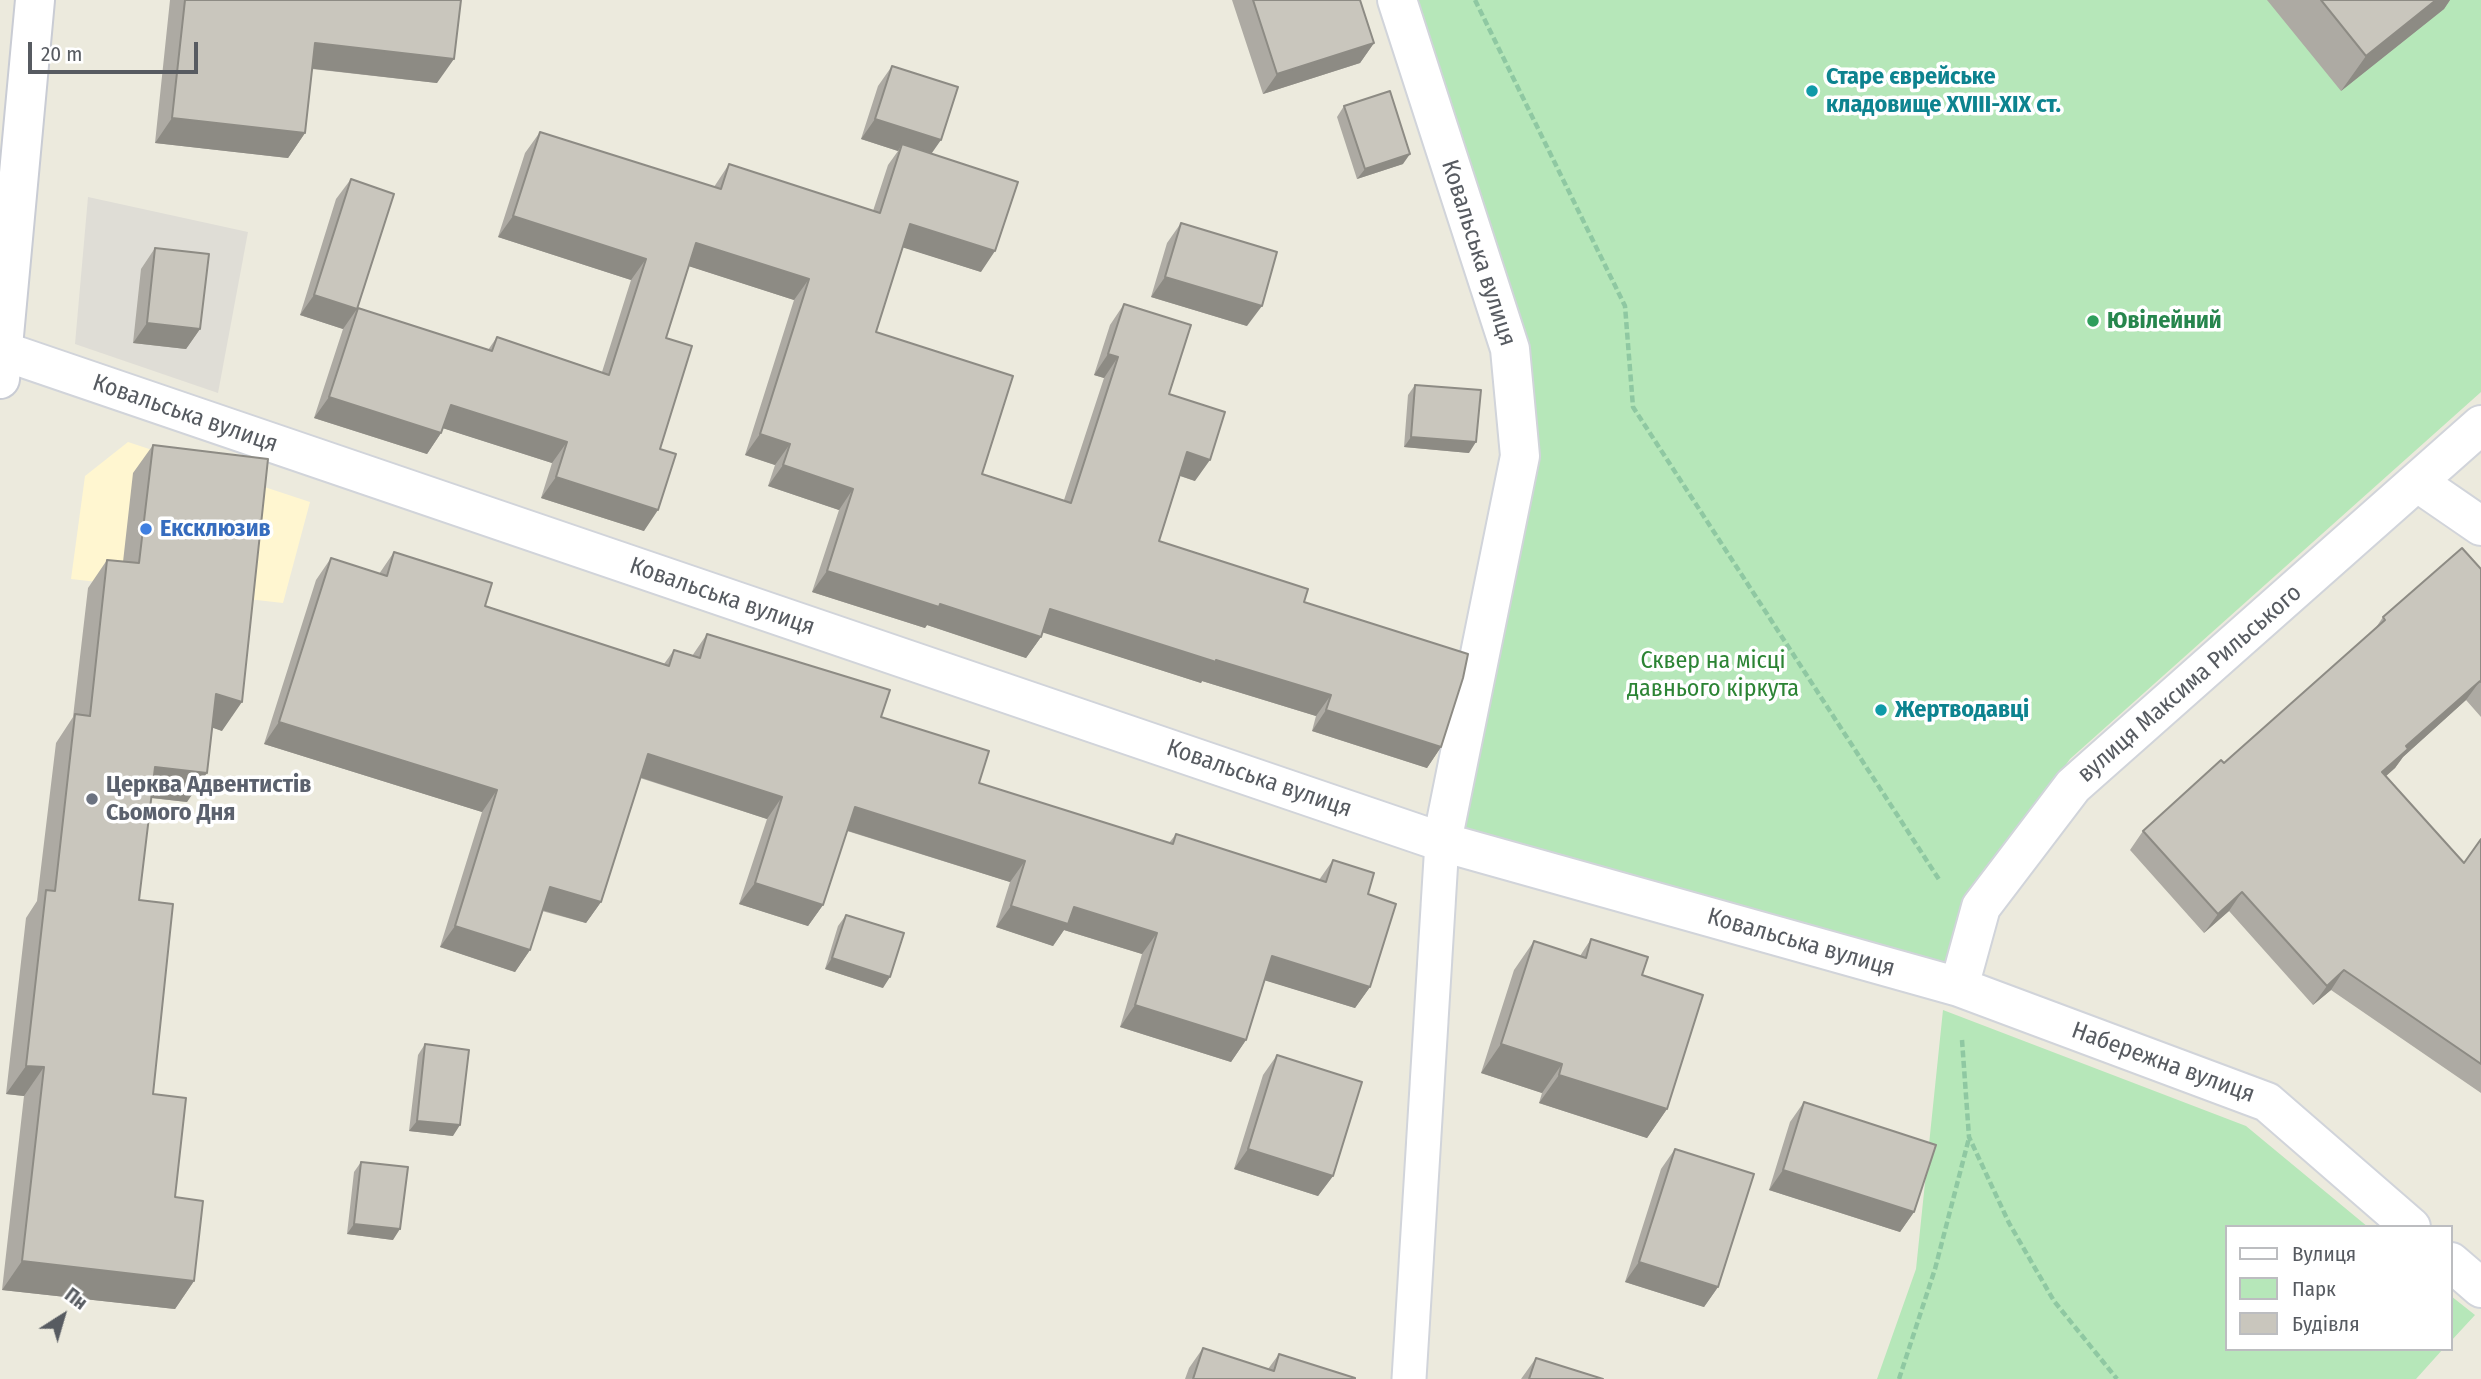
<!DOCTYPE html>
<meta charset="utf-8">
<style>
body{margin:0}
#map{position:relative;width:2481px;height:1379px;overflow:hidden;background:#eceadd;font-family:"Fira Sans Condensed",sans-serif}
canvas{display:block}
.legend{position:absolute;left:2225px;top:1225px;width:228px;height:126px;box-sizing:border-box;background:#fff;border:2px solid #bcbdc0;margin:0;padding:9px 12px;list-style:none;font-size:21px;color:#575b61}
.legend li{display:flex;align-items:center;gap:14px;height:35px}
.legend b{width:35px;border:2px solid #bcbdc0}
.north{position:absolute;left:28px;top:1281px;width:70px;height:70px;-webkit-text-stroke:5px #fff;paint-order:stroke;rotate:37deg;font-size:19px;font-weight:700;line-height:28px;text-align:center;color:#575b61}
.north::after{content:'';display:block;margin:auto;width:24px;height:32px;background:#575b61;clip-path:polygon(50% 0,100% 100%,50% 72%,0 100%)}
.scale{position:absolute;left:28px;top:42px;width:170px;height:32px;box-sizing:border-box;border:4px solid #575b61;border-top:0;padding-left:9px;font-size:21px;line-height:24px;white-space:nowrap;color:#575b61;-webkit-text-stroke:5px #fff;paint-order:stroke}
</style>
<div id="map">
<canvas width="2481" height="1379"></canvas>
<ul class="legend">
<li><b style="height:9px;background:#fff"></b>Вулиця</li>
<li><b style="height:19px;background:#b6e7b9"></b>Парк</li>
<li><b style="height:19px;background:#c9c6bd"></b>Будівля</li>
</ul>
<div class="north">Пн</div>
<div class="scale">20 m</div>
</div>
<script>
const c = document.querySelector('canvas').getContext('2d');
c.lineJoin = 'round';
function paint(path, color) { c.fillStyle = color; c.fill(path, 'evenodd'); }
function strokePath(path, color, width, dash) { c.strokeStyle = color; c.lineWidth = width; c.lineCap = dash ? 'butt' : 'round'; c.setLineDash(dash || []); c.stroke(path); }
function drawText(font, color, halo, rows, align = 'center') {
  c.font = font + ' "Fira Sans Condensed",sans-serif'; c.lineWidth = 7; c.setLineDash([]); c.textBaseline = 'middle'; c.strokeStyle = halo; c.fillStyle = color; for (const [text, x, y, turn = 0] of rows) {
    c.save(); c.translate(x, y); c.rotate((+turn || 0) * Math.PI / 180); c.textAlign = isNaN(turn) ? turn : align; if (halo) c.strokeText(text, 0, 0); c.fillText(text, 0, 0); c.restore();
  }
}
paint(new Path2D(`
 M128,442L310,502L283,603L71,579L85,476Z`), '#fff6d0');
paint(new Path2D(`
 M88,197L248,232L218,393L75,344Z`), '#dfddd6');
paint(new Path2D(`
 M1406,0H2481V392L2070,759L1968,902L1956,929L1943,969L1455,830L1530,457Z
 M1943,1010L2246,1126L2368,1227H2227V1349H2443L2416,1379H1877L1916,1269Z
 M2451,1296L2475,1315L2451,1341Z`), '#b6e7b9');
const service = new Path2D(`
 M1409,1379L1442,842`);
const minor = new Path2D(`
 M1397,0L1510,349L1520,456L1442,842
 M3,351L1442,842L1959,987L2267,1102L2411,1227
 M2417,482L2481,526
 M1959,987L1981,907L2073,786L2481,425
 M2451,1262L2481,1288`);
const secondary = new Path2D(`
 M0,379L35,0`);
strokePath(service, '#d1d4da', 37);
strokePath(minor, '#d1d4da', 42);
strokePath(secondary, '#c9ccd4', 42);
strokePath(new Path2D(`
 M1475,0L1625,306L1633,407L1940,881
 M1962,1040L1969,1137L2009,1223L2054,1301L2117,1379
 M1899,1379L1935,1269L1969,1138`), '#8fc8a2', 4.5, [7, 3.5]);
strokePath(service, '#fff', 33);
strokePath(minor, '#fff', 38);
strokePath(secondary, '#fff', 38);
paint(new Path2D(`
 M170,0H461L437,83L312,69L305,133L288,158L155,143Z
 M1232,0H1360L1374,43L1360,63L1263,94Z
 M2267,0H2450L2444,9L2341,91Z
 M892,66L932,154L981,272L903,247L876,332L982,474L1064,500L1104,378L1094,375L1110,325L1124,304L1169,394L1195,481L1180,476L1159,541L1304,602L1441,747L1427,768L1312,731L1316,716L1202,681L1201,683L1043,632L1041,637L1026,658L927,625L925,628L812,592L839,510L768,486L775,465L745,455L794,300L689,266L666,338L660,449L644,531L541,498L552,463L443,428L441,433L427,454L314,418L343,329L300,315L336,199L351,179L357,309L488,350L497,337L602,372L631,280L498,237L525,153L540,132L714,187L729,164L873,211L888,165L898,151L861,139L878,86Z
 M1344,106L1403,164L1357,179L1337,117Z
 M1181,223L1247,326L1151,297L1167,243Z
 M155,248L200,329L186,349L133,343L141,269Z
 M1415,385L1469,453L1404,447L1408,395Z
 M153,445L222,731L212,727L187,802L151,798L139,900L153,1094L194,1281L175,1309L2,1290L24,1096L6,1094L26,918L37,901L56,743L73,717L88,588L107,560L123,562L133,473Z
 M394,552L485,606L664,664L674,650L692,656L707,634L881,717L979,783L1169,843L1176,834L1319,880L1333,860L1368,894L1370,987L1355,1008L1265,980L1246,1040L1231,1062L1120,1027L1142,954L1064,930L1053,946L996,927L1010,882L847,831L823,905L808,926L739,904L767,819L640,778L601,902L586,923L542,911L530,950L515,972L440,947L482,812L264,744L316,580L331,558L379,574Z
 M2481,569V717L2466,700L2403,757L2395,768L2386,776L2464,863L2481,839V1093L2331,990L2313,1005L2229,911L2204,933L2130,850L2143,831L2224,763L2375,629L2383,617Z
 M846,915L883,988L825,969L838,926Z
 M1591,939L1642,975L1667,1109L1647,1138L1539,1103L1542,1093L1481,1073L1514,970L1534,941L1580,956Z
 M425,1044L453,1136L409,1131L418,1055Z
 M1277,1055L1333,1176L1318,1196L1234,1169L1263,1075Z
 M1804,1102L1914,1212L1900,1232L1769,1190L1790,1122Z
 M1675,1149L1718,1287L1704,1307L1625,1282L1661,1169Z
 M361,1162L393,1240L347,1234L354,1172Z
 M1203,1348L1268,1369L1279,1354L1355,1379H1185L1189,1368Z
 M1536,1358L1603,1379H1521Z`), '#adaaa3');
paint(new Path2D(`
 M2436,0H2450L2444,9L2341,91L2366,56Z
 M315,43L454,59L437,83L298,67Z
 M1374,43L1360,63L1263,94L1277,74Z
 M172,118L305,133L288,158L155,143Z
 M875,119L941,140L927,160L902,144L898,151L861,139Z
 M1410,154L1403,164L1357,179L1365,169Z
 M513,216L646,259L631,280L498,237Z
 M910,224L995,251L981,272L895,245Z
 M696,243L809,279L794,300L682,264Z
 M1165,277L1262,306L1247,326L1151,297Z
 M314,295L357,309L343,329L300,315Z
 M147,323L200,329L186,349L133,343Z
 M1108,354L1118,357L1104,378L1094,375Z
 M329,397L441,433L427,454L314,418Z
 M451,405L567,442L552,463L436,426Z
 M760,434L790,444L775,465L745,455Z
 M1411,437L1476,442L1469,453L1404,447Z
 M1187,452L1210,460L1195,481L1172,473Z
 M783,465L853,489L839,510L768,486Z
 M556,477L658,510L644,531L541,498Z
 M827,571L940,604L1041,637L1026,658L927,625L925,628L812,592Z
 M1050,609L1216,660L1331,695L1316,716L1202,681L1201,683L1035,630Z
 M2480,681L2466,700L2403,757L2395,768L2368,792L2382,772L2406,746Z
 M216,694L242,702L222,731L196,722Z
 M1326,710L1441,747L1427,768L1312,731Z
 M279,722L497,790L482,812L264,744Z
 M648,754L782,797L767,819L633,775Z
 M155,767L207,773L187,802L135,796Z
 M855,807L1025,861L1010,882L839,828Z
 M755,883L823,905L808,926L739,904Z
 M550,887L601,902L586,923L535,908Z
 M2242,892L2229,911L2204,933L2218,914Z
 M1011,906L1074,907L1157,933L1142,954L1064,930L1053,946L996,927Z
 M455,926L530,950L515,972L440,947Z
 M1272,956L1370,987L1355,1008L1257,978Z
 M832,958L890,977L883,988L825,969Z
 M2344,970L2331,990L2313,1005L2327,986Z
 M1135,1005L1246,1040L1231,1062L1120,1027Z
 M1501,1044L1562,1064L1542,1093L1481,1073Z
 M26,1066L44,1067L24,1096L6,1094Z
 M1559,1075L1667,1109L1647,1138L1539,1103Z
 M417,1121L460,1125L453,1136L409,1131Z
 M1248,1149L1333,1176L1318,1196L1234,1169Z
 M1783,1170L1914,1212L1900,1232L1769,1190Z
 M354,1224L400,1229L393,1240L347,1234Z
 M22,1261L194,1281L175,1309L2,1290Z
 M1639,1262L1718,1287L1704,1307L1625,1282Z`), '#8d8b84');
const building = new Path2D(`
 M185,0H461L454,59L315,43L305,133L172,118Z
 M1253,0H1360L1374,43L1277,74Z
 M2321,0H2436L2366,56Z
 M892,66L958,87L941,140L875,119Z
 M1390,91L1410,154L1365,169L1344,106Z
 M540,132L721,189L729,164L880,213L902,144L1018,182L995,251L910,224L876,332L1013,376L982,474L1071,503L1118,357L1108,354L1124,304L1191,325L1169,394L1225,412L1210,460L1187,452L1159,541L1308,589L1304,602L1468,654L1463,678L1441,747L1326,710L1331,695L1216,660V662L1050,609L1041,637L940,604L939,607L827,571L853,489L783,465L790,444L760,434L809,279L696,243L666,338L692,346L660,449L676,454L658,510L556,477L567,442L451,405L441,433L329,397L358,308L492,351L497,337L609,375L646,259L513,216Z
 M351,179L394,194L357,309L314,295Z
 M1181,223L1277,252L1262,306L1165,277Z
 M155,248L209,254L200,329L147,323Z
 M1415,385L1481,390L1476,442L1411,437Z
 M153,445L268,459L242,702L216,694L207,773L155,767L139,900L173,904L153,1094L186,1098L175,1197L203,1201L194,1281L22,1261L44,1067L26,1066L46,890L55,891L75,714L90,716L107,560L139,563Z
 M2462,548L2481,569V682L2480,681L2406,746L2408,749L2382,772L2464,863L2481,839V1064L2344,970L2327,986L2242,892L2218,914L2143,831L2221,760L2224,763L2385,620L2383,617Z
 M394,552L492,583L485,606L669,666L674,650L700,658L707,634L890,690L881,717L989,751L979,783L1173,844L1176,834L1326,882L1333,860L1374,873L1368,894L1396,904L1370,987L1272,956L1246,1040L1135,1005L1157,933L1074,907L1068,924L1011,906L1025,861L855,807L823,905L755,883L782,797L648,754L601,902L550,887L530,950L455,926L497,790L279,722L331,558L387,576Z
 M846,915L904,933L890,977L832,958Z
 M1591,939L1648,957L1642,975L1703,995L1667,1109L1559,1075L1562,1064L1501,1044L1534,941L1586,958Z
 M425,1044L469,1050L460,1125L417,1121Z
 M1277,1055L1362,1082L1333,1176L1248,1149Z
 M1804,1102L1936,1145L1914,1212L1783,1170Z
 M1675,1149L1754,1174L1718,1287L1639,1262Z
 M361,1162L408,1167L400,1229L354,1224Z
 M1203,1348L1274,1371L1279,1354L1355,1378V1379H1193Z
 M1536,1358L1603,1379H1529Z`);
paint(building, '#c9c6bd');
strokePath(building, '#8d8b84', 2);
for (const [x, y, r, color] of [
 [1812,91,7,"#0f9aa8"],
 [2093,321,7,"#2e9e5b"],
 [146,529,7,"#3f7fe0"],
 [1881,710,7,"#0f9aa8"],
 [92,799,7,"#6b7280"]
]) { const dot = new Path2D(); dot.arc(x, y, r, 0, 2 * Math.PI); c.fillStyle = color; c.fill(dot); strokePath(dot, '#fff', 2.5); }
drawText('bold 24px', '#0d838f', '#fff', [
 ["Старе єврейське",1826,77],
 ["кладовище XVIII-XIX ст.",1826,105],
 ["Жертводавці",1895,710]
], 'left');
drawText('24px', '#575b61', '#fff', [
 ["Ковальська вулиця",1478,253,72],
 ["Ковальська вулиця",185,414,19],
 ["Ковальська вулиця",722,597,19],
 ["вулиця Максима Рильського",2190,684,-41],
 ["Ковальська вулиця",1259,779,19],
 ["Ковальська вулиця",1801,943,16],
 ["Набережна вулиця",2163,1063,20]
]);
drawText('bold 24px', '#27864d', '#fff', [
 ["Ювілейний",2107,321]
], 'left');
drawText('bold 24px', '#366cbe', '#fff', [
 ["Ексклюзив",160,529]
], 'left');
drawText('24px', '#2c8434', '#fff', [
 ["Сквер на місці",1713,661],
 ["давнього кіркута",1713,689]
]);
drawText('bold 24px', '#5b616d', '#fff', [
 ["Церква Адвентистів",106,785],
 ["Сьомого Дня",106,813]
], 'left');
</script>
